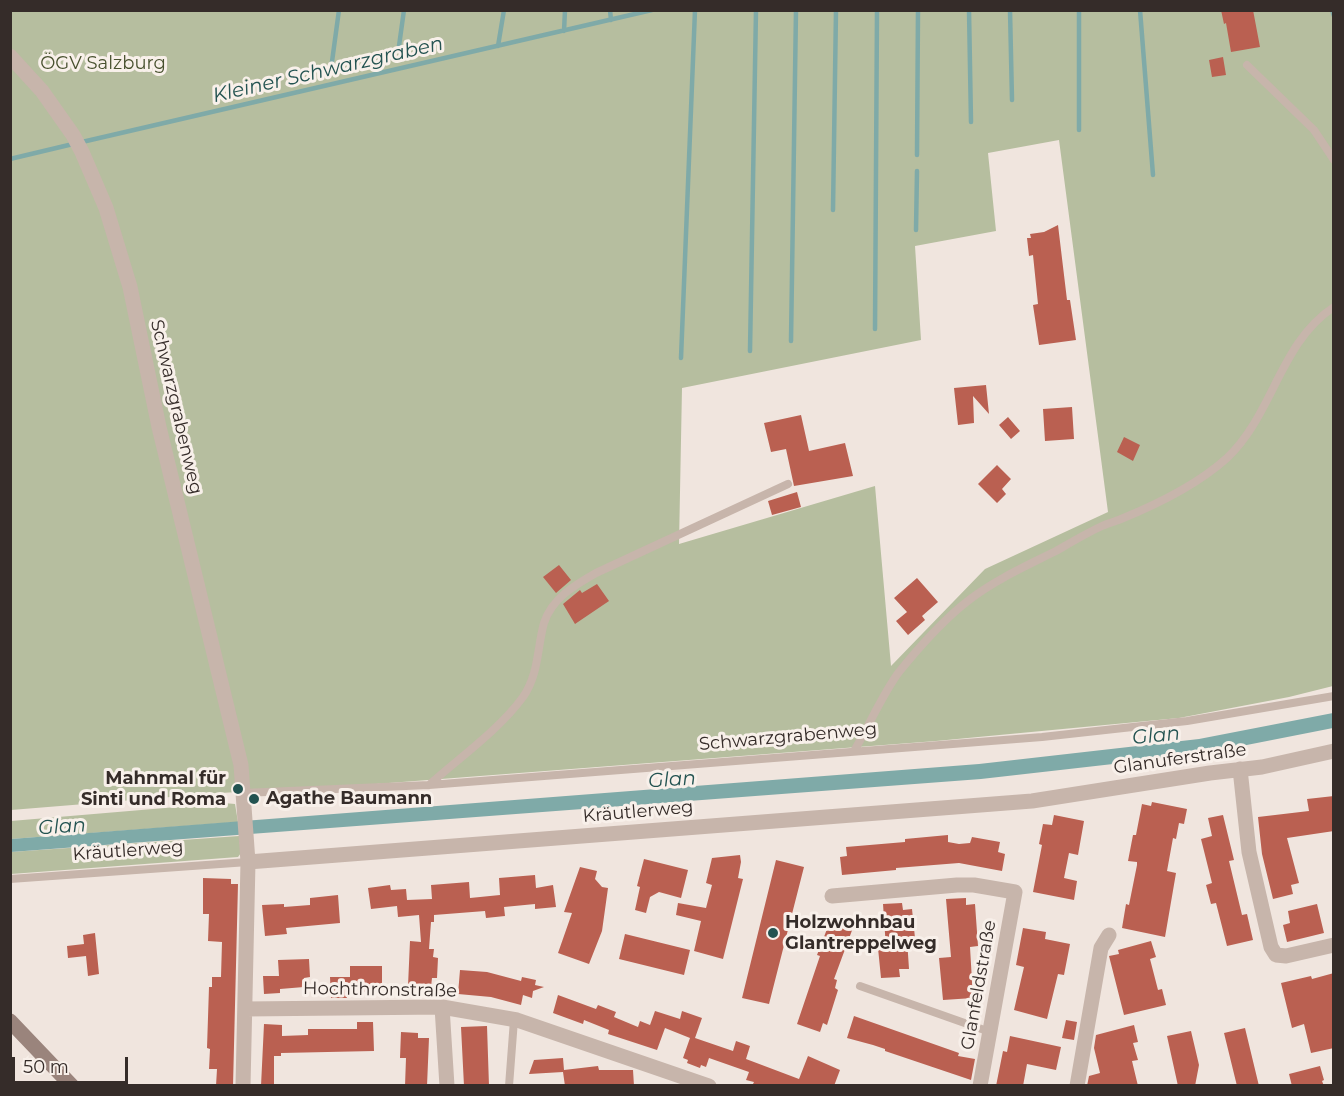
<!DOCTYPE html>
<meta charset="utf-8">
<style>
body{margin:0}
#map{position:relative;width:1344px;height:1096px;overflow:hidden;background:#f0e5de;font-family:Montserrat,sans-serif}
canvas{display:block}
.frame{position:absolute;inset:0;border:12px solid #352c29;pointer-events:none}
.scale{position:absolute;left:12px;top:1057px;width:116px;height:27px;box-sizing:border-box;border:3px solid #352c29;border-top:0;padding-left:8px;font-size:18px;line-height:21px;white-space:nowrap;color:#352c29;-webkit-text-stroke:4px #f8f0ea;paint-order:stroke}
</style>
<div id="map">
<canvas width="1344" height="1096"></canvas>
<div class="frame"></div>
<div class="scale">50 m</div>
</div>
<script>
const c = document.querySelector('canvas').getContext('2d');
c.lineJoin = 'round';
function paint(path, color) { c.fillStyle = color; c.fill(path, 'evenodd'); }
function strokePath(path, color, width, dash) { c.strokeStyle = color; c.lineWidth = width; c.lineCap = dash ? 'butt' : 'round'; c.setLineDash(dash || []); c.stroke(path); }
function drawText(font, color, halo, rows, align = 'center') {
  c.font = font + ' Montserrat,sans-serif'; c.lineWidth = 6; c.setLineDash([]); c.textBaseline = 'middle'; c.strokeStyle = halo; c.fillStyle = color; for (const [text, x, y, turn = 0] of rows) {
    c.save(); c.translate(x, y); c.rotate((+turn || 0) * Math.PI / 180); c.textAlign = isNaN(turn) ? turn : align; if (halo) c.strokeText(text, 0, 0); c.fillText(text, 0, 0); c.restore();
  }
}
paint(new Path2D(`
 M11,11H1333V686L1289,697L1179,718L936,741L363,785L220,793L11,810ZM1059,140L1108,512L985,569L891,666L875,486L679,544L682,388L921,340L915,246L996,231L988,153Z
 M224,803L235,804L238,822L11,839V821Z
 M239,836L241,853L238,857L11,874V852Z`), '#b6be9f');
paint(new Path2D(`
 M1333,713V728L1201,754L981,779L11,852V839L979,764L1199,739Z`), '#7faaa8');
strokePath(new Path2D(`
 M610,10L611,20
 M969,10L971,122
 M1010,10L1012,100
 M1079,10V130
 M1140,10L1153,175
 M1332,10L1334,16
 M564,31L565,10
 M399,46L404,10
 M498,46L504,10
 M331,69L339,10
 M82,142L652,10
 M917,155L918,10
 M10,159L73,144
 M833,210L836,10
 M916,230L917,171
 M875,329L877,10
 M791,341L796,10
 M750,351L756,10
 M681,358L695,10`), '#7faaa8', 4.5);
paint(new Path2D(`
 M1221,10H1253L1260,47L1231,52L1226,23L1224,24Z
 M1223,57L1226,75L1212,77L1209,60Z
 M1058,225L1067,300H1070L1076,340L1039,345L1033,305L1038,304L1033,255L1029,256L1027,238H1031L1030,234L1044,232Z
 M986,385L989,414L973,396L974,423L958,425L954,388Z
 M1072,407L1074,439L1045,441L1043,409Z
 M801,415L809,451L845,443L853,476L794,486L786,449L771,452L764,423Z
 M1008,417L1020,431L1011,439L999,425Z
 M1124,437L1140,445L1133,461L1117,452Z
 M997,465L1011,479L1002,489L1006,494L997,503L978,484Z
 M797,492L801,507L772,515L768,501Z
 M559,565L571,580L556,593L543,577Z
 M917,578L938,602L922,616L925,620L908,635L896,621L907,612L894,598Z
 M597,584L609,601L575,624L563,604L580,590L582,593Z
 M1334,796V831L1287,838L1299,883L1291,885L1293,894L1273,899L1262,854L1258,817L1309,811L1307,799Z
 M1152,802L1187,809L1184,824L1179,823L1176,839L1173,838L1167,871L1176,873L1165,937L1122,928L1126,904L1129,905L1137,865V862L1128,861L1133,835H1136L1142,804L1151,806Z
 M1054,815L1084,821L1078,855L1069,853L1064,878L1077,881L1074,900L1033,892L1042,845L1039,844L1043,824L1052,825Z
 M1223,815L1234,860L1229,861L1242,915L1247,914L1253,940L1227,946L1216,903L1211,904L1206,885L1212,883L1201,839L1212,836L1208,818Z
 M948,835V842L959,844L970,843L972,837L1000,842L998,852L1005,854L1002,871L959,863L896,868V870L842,875L840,857L847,856L846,847L905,842V839Z
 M740,855L741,862L738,878L743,879L723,959L694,951L701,921L676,915L678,903L706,908L712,885L706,883L712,858Z
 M644,859L688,870L681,898L659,892L650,897L646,913L635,910L640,887L637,886Z
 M776,860L804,867L769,1004L742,998Z
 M580,867L597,871L595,879L602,887L608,888L602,931L589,964L558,953L572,913L564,912Z
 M535,875L536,888L553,885L556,907L535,909V904L504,907L505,916L486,918L485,911L434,915V922H431L429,949H434L433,957L438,958L437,978H432L431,987L408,986L410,941L421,942L419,915L398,917L397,906L371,909L368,888L390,885L391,890L406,889L407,900L432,899L431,885L469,882L470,898L500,895L499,878Z
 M203,878L231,879V884H238L233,1086H216L217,1069H209L210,1049L207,1048L209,987H212V977H221L222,942L208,941L209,914H203Z
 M338,895L340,923L286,928L287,934L265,936L262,905L284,904V907L310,905V898Z
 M966,898V905L975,904L978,946L970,947L973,998L943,1000L939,958L951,957L946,899Z
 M902,903L903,910L912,909L915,938L907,939L909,969H899L900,977L881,978L878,948H886L883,904Z
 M1317,904L1324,933L1287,942L1283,925L1290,923L1288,911Z
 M832,916L854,925L834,979L837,980L835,988L838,990L827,1025L823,1023L820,1032L797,1024L820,956L817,955Z
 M1023,928L1046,932L1045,939L1070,944L1064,975L1058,974L1047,1019L1014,1010L1024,967L1016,965Z
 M95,933L99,974L88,976L86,956L68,958L67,946L84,944L83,935Z
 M625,934L690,950L684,975L619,959Z
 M1151,941L1156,957L1150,959L1158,990L1162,989L1166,1005L1124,1015L1109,956L1119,954L1118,950Z
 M309,959L310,977L304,978V987L280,989V993L264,994L263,976H279L278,960Z
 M350,966H382V992H347V998H331L330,977H350Z
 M460,970L487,972L521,981L522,977L536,980L535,985L544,987L533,991L532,998L523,995L521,1005L491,997L458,994Z
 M1334,973V1048L1311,1053L1304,1024L1292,1028L1281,983L1311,976L1312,979Z
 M558,995L596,1009L598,1005L616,1012L614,1017L638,1027L640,1021L650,1025L655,1011L680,1019L682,1011L702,1018L695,1038L733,1051L736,1041L750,1046L746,1059L799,1079L808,1056L840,1070L834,1086H752L754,1082L746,1080L749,1072L709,1058L706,1067L701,1065L700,1068L687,1063L688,1060L683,1058L690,1038L665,1028L657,1050L608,1034L609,1030L584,1020L583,1024L553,1013Z
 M854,1016L959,1053L958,1056L975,1059L971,1080L885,1051V1049L873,1045L847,1038Z
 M1066,1020L1077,1022L1074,1040L1062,1038Z
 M357,1022H373L374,1051L281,1053V1056H274V1086H261L264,1024L282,1025V1036L308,1035V1029H357Z
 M1134,1025L1138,1042L1133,1043L1138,1060L1132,1061L1138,1086H1087L1089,1076L1100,1073L1094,1048L1096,1035Z
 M487,1026L489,1086H464L461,1027Z
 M1245,1028L1259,1086H1237L1224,1033Z
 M1191,1031L1199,1065L1195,1086H1178L1167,1036Z
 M401,1032L418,1033V1038H429L427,1086H405L406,1058H400Z
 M1010,1036L1061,1047L1056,1070L1027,1064L1023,1086H996L1003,1051L1007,1052Z
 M563,1058L564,1070L598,1066L599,1070H633L634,1086H565L563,1072L529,1074L534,1060Z
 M1320,1066L1324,1080L1322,1081L1324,1086H1292L1289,1074Z`), '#ba6051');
strokePath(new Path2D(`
 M1247,65L1314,130L1334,160
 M854,751C868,728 883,693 899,672C920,646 943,620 969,600C995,580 1026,566 1056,551C1070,543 1085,534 1100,527C1106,524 1114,522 1121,519C1158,504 1197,485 1227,458C1273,415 1280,342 1334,307
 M429,785C459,758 499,730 523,697C539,674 537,648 544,623C552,598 575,585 596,573L788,484
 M243,793L429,785L1042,737L1187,721L1334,696
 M10,879L248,862
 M860,986L990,1032
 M509,1086L514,1020`), '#c7b5ab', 8);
strokePath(new Path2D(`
 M10,56L42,91L73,135L82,152L106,208L130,287L159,427L241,765L248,862L243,1086
 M1240,769L1249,852L1271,947L1276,955L1286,956L1334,945
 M248,862L1032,801L1210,773L1262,767L1334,751
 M832,896L957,885H974L1015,892L980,1086
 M442,1007L447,1086
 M245,1009L442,1007L517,1020L709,1086
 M1077,1086L1101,948L1109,935`), '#c7b5ab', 15);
strokePath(new Path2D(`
 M10,1021L72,1086`), '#9a847c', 15);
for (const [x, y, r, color] of [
 [238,789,6,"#235351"],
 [254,799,6,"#235351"],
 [773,933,6,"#235351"]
]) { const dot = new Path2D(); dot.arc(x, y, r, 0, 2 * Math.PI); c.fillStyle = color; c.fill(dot); strokePath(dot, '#f8f0ea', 2); }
drawText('18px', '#48512f', '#f8f0ea', [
 ["ÖGV Salzburg",103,64]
]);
drawText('18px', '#352c29', '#f8f0ea', [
 ["Schwarzgrabenweg",176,407,77],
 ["Schwarzgrabenweg",788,737,-5],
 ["Glanuferstraße",1180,759,-8],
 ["Kräutlerweg",638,812,-5],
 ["Kräutlerweg",128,851,-4],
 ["Glanfeldstraße",979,985,-80],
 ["Hochthronstraße",380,990,1]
]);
drawText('bold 18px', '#352c29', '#f8f0ea', [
 ["Mahnmal für",226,779,"right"],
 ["Sinti und Roma",226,800,"right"],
 ["Agathe Baumann",266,799],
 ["Holzwohnbau",785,923],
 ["Glantreppelweg",785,944]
], 'left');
drawText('italic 20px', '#235351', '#f8f0ea', [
 ["Kleiner Schwarzgraben",328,70,-13],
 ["Glan",1156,736,-6],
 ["Glan",672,780,-4],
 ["Glan",62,827,-4]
]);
</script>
